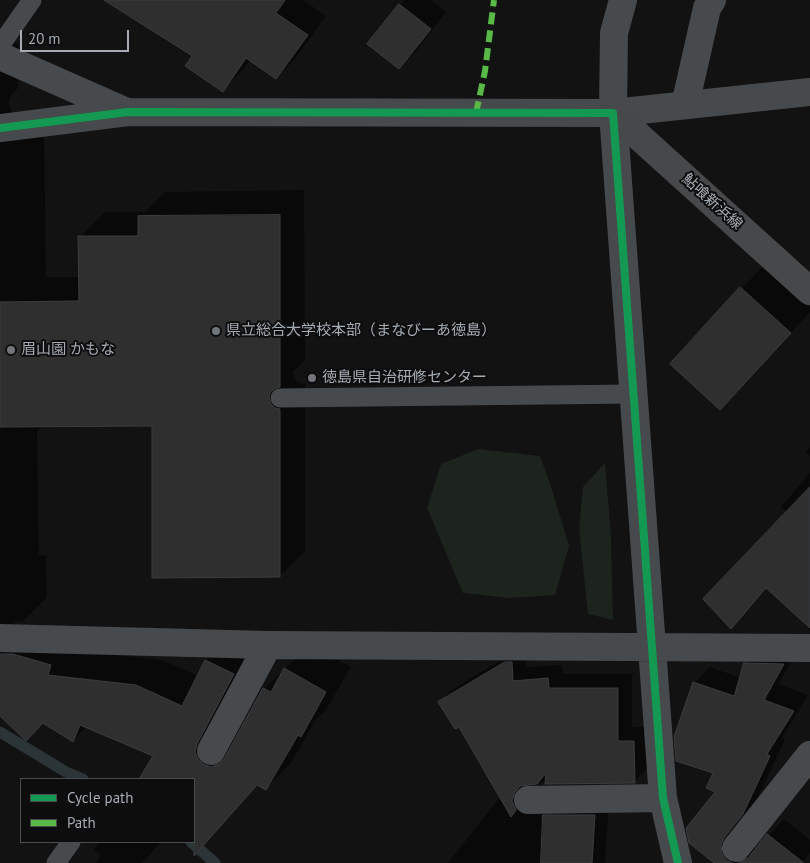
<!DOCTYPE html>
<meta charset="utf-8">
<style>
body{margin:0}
#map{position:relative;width:810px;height:863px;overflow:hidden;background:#121213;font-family:"PT Sans",sans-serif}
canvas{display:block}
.legend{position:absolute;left:20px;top:778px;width:175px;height:65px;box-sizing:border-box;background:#0d0d0e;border:1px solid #4a4d50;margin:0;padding:6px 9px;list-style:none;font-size:15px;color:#a5acb3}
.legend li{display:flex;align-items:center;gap:10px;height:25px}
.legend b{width:25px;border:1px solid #4a4d50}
.scale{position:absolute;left:20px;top:30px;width:109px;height:22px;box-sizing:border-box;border:2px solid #a5acb3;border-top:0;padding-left:6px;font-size:15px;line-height:18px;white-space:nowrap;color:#a5acb3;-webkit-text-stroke:4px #0d0d0e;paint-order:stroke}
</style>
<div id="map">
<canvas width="810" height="863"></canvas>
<ul class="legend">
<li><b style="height:6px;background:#139951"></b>Cycle path</li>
<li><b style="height:6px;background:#58b947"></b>Path</li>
</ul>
<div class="scale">20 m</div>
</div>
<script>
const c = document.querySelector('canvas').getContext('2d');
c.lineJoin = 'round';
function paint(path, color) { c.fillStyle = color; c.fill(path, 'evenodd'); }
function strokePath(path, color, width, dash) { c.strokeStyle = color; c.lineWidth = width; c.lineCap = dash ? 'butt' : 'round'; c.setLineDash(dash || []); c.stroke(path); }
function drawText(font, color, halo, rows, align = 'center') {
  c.font = font + ' "PT Sans","Noto Sans JP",sans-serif'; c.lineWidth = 4; c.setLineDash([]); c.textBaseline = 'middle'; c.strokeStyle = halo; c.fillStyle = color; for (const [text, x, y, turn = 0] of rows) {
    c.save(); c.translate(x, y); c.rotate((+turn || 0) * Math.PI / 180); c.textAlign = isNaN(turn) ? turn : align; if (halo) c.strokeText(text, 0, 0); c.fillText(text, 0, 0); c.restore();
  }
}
paint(new Path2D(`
 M478,449L540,456L550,483L569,546L555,595L509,598L463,593L427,508L441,464Z
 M605,463L611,537L613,620L588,614L579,528L583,487Z`), '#1d231d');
paint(new Path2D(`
 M106,0H303L326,16L295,59L276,78L250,60L242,71L223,90L193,55Z
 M404,0H431L446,12L415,52L399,68L369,44Z
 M0,35L19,45L18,88L11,95L9,104L12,112L18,116L44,124L46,277H80V237L105,212H145L165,192L304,190L305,360L293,372L295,379L300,383L305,384V551L280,576L153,425L43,426L37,432L39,556L46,555L47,597L22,622L12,621L17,626L72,650L162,660L198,676L206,661L231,635L259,649L228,740L235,741L264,689L310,644L351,667L326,710L315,721L291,763L266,788L259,784L207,839L194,827V779H140L155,756L87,726L73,740L44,721L8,722L0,718Z
 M764,265L810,307V312L720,409L671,364Z
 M810,447V456L806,452Z
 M810,473V626L768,588L731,627L788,513L781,507Z
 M521,648H526L527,667L562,665L563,674H632V727H648L649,767L634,782L527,783L526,786L529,794L609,801L605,863H448L500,797L459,725L440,702L454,688Z
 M761,648L799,649L778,684L808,695L782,738L785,740L758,797L739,821L736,830L750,848H758L784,819L810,840V853L802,863H710L713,860L717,792L715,772L694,683L710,667L741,678L745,664Z
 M99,842H161L142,863H96L101,856L94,849Z`), '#0007');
strokePath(new Path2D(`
 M0,732L66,772L83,779
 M191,842L215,863`), '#2b3437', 11);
const building = new Path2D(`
 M104,0H285L276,13L308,35L276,79L246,58L223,92L185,66L192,56Z
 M399,4L431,29L399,69L367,44Z
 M280,215V387L274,389L270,393L269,398L271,404L275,408L280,409V577L152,578V426L0,427V302L79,301L78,236H138V216Z
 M740,287L791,333L720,410L670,364Z
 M810,487V628L766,588L731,629L703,599Z
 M0,654H13L51,665L48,675L136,685L182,706L205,660L234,674L197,744L195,752L198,759L203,764L211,767L219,764L224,759L263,688L271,692L284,668L326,692L301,737L298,735L266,790L257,785L194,856V779H139L153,756L80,725L73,742L43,723L26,741L0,716Z
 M505,662H512L513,681L548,678L549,688H618V741H634L635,783L545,784L546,773L537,784L520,786L515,792L512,801L516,810L511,817L459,727L455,729L438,702Z
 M744,663L784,664L764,700L794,711L767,754L770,756L743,814L724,838L721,845L722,854L726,860L732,863H714L689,843L686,828L715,792L706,788L713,773L676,761L674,737L693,682L734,696Z
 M543,815H595L592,863H541Z
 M767,834L804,863H738L748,858Z`);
paint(building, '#2f2f30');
strokePath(building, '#3b3d3f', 1);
strokePath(new Path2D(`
 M0,46L32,0
 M280,398L633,394
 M56,863L71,842`), '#474a4c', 19);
strokePath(new Path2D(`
 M0,56L127,112
 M685,105L707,8L712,0
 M0,128L128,112L613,113L663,798L678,863
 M0,638L268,645L810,648
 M211,751L268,645
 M528,800L663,798
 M736,848L810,755`), '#474a4c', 28);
strokePath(new Path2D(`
 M623,0L614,33L613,113L810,92`), '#474a4c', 28);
strokePath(new Path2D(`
 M613,113L810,291`), '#46484a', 28);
strokePath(new Path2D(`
 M476,113L485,71L494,0`), '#58b947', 6, [12, 6]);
strokePath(new Path2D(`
 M0,128L128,112L613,113L663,798L678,863`), '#139951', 8);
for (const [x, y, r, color] of [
 [216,331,5,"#72767b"],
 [11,350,5,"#72767b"],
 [312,378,5,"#72767b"]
]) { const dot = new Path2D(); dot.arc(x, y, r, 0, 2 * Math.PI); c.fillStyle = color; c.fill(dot); strokePath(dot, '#0d0d0e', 2); }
drawText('15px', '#a5acb3', '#0d0d0e', [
 ["鮎喰新浜線",712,202,42]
]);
drawText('15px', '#a5acb3', '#0d0d0e', [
 ["県立総合大学校本部（まなびーあ徳島）",226,331],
 ["眉山園 かもな",21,350],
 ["徳島県自治研修センター",322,378]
], 'left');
</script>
